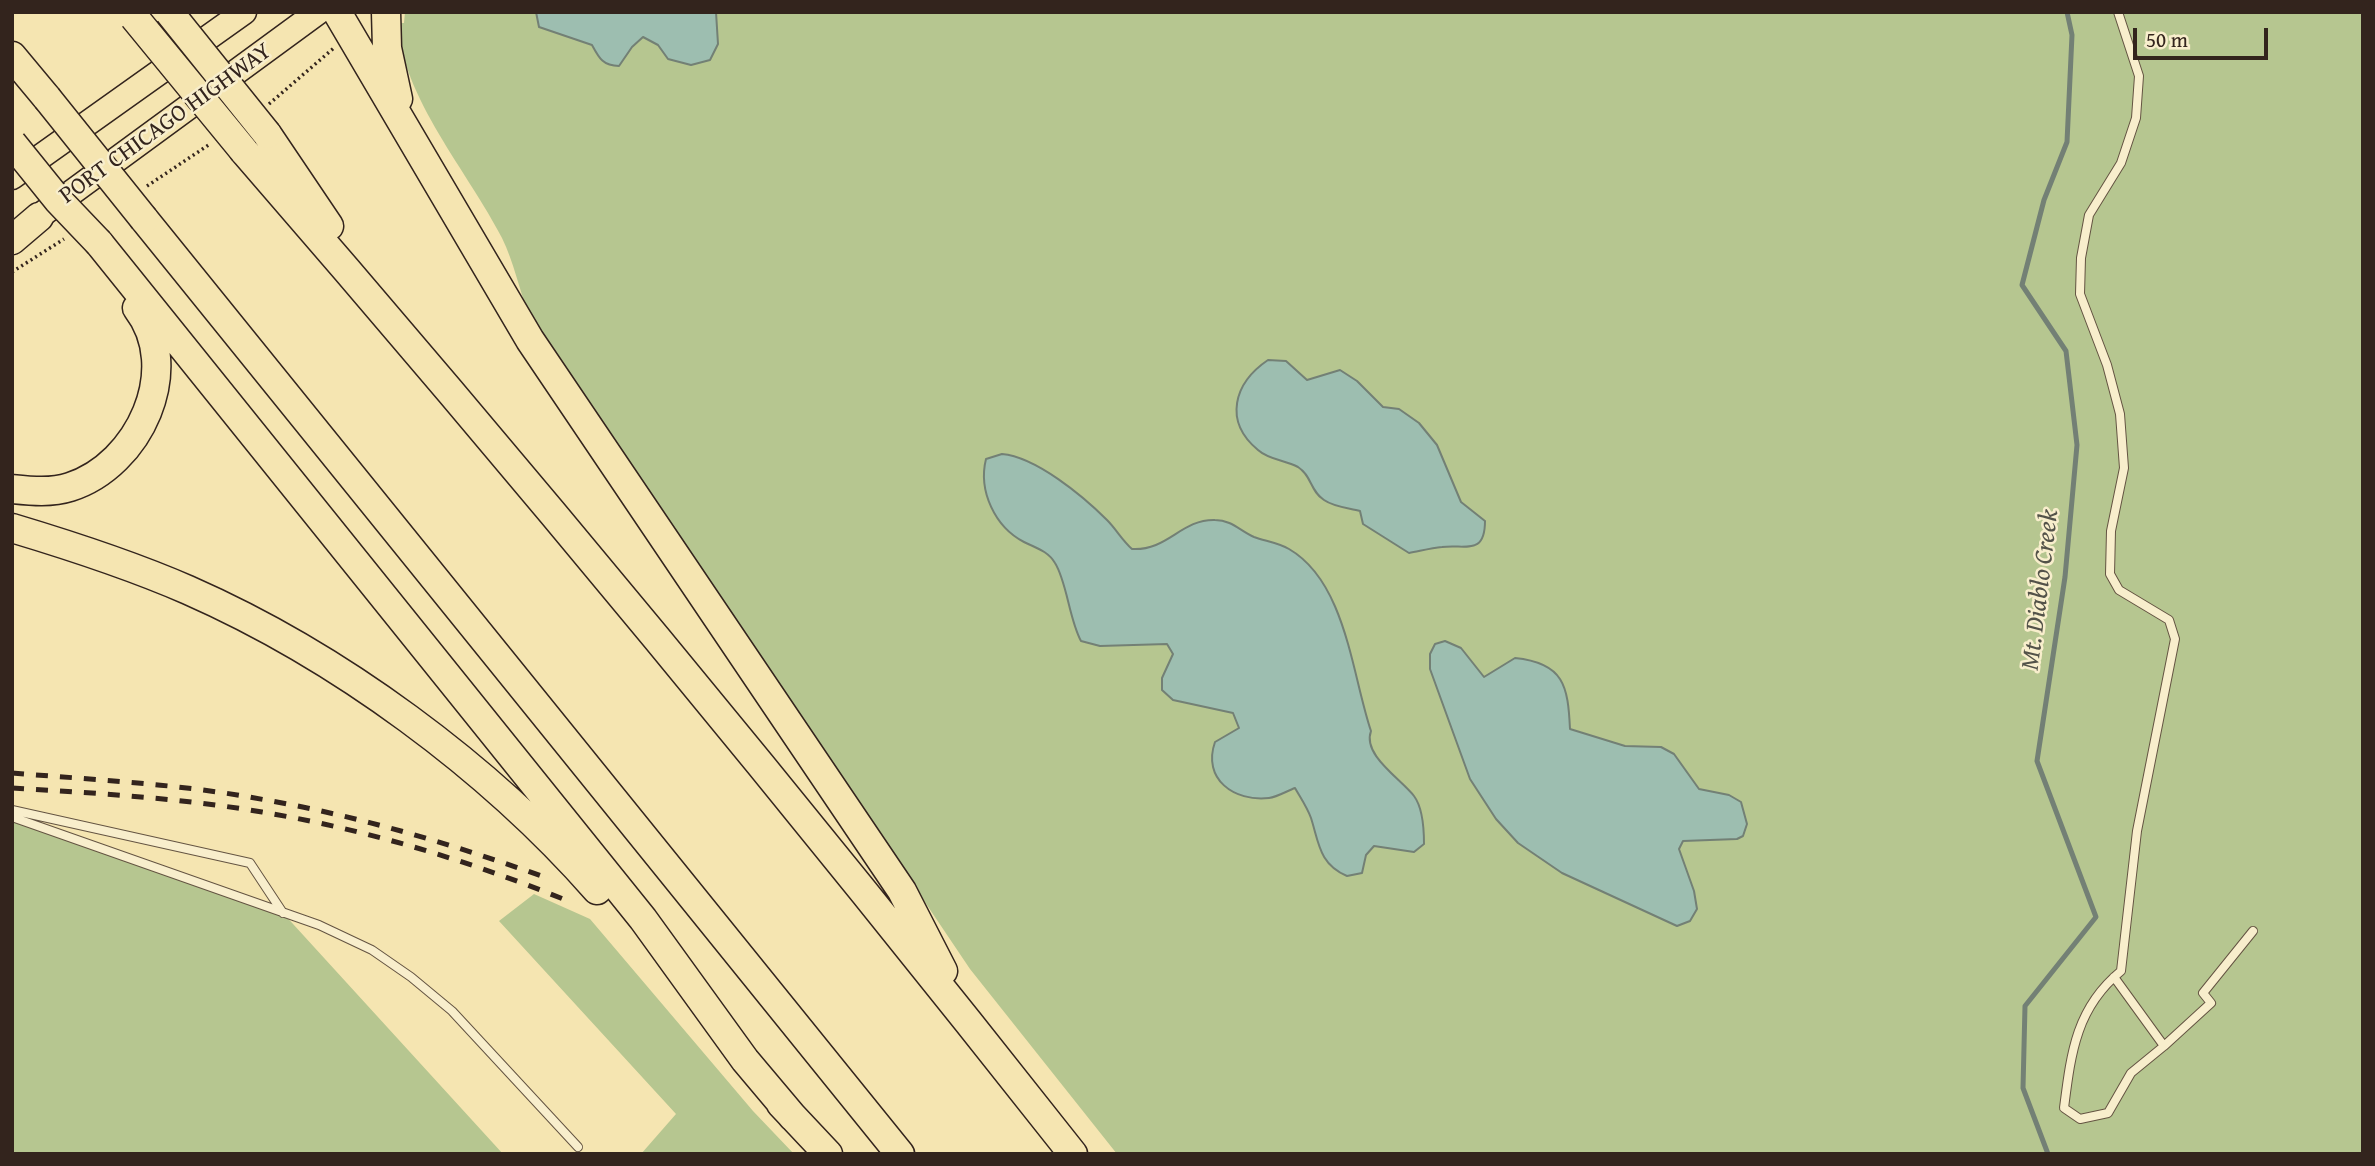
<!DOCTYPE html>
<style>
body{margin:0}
#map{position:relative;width:2375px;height:1166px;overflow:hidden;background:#f5e5b1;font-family:"Gentium Book Plus",serif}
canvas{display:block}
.frame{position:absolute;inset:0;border:14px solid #33241d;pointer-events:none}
.scale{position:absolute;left:2133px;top:28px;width:135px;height:32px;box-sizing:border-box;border:4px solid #33241d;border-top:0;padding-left:9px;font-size:21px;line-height:24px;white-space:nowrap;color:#33241d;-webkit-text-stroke:5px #f8eecc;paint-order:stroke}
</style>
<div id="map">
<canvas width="2375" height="1166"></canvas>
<div class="frame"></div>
<div class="scale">50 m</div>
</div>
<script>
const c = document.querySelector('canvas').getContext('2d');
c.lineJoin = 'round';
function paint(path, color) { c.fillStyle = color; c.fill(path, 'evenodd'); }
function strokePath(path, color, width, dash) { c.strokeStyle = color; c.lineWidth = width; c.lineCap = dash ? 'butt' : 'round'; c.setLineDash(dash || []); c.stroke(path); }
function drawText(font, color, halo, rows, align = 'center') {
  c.font = font + ' "Gentium Book Plus",serif'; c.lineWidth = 5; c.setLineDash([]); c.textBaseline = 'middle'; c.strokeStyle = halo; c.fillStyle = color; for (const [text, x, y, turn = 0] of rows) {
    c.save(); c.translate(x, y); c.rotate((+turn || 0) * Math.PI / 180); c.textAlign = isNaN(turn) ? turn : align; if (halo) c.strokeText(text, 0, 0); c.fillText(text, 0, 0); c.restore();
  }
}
paint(new Path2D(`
 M405,12H2363V1154H1117L970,969L529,314C519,290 514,262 502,238C469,173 401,96 398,23H404Z
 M12,817L283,913L503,1154H12Z
 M534,894L590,919L753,1111L794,1154H641L676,1114L499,921Z`), '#b6c690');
const water = new Path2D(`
 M536,12H716L718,44L710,60L691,65L668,59L658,45L643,37L632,47L619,66C603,66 599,58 592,45L539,27Z
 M1268,360L1286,361L1307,380L1340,370L1357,381L1383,407L1399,409L1419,423L1437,445L1461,502L1485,521C1485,556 1465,544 1442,547C1431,548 1420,551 1409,553L1363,524L1360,511C1349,508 1334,507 1324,500C1310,491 1312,476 1298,467C1285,460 1269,460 1258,450C1223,421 1234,383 1268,360Z
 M1002,454C1036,457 1083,496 1107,520C1116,529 1122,540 1132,549C1168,551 1181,519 1215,520C1232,520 1240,531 1254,537C1265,541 1279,543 1289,549C1346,582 1352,675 1371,731C1362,755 1401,779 1414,796C1423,808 1424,830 1424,844L1414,852L1374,846L1366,855L1362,873L1347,876C1319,864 1319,843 1311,818C1307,807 1300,797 1295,788C1287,791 1277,797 1269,798C1234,802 1202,779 1215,742L1239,728L1233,713L1173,700L1162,690V678L1173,654L1167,644L1100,646L1081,641C1069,619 1067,582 1055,563C1048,551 1036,548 1024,542C995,527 978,491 986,459Z
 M1445,641L1461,648L1484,677L1515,658C1564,663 1568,686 1570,729L1625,746L1661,747L1674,754L1699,789L1729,795L1741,802L1747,824L1743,836L1737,839L1683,841L1679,849L1694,891L1697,909L1690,921L1677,926L1562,873L1518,843L1496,819L1470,779L1430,669V654L1435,644Z`);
paint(water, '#9dbeb0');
strokePath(water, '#738075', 2);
strokePath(new Path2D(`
 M2048,1154L2023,1088L2025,1006L2096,917L2037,761L2065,577L2077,445L2066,351L2022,285L2044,200L2067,142L2072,35L2067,12`), '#738075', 5);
const service = new Path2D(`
 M12,810L250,863L283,913
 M12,817L319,925L372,950L411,977L452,1011L578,1147
 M2114,977L2164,1046L2131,1073L2108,1113L2080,1119L2064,1108C2071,1053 2076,1008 2121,971L2137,831L2175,639L2169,620L2119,590L2110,574L2111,531L2124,468L2120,414L2107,365L2080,294L2081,258L2089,215L2121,163L2136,118L2139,76L2118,12
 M2164,1046L2211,1003L2203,993L2253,931`);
const primary = new Path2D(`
 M12,177L244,12
 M45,212L318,12`);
const motorway = new Path2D(`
 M337,12L530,340L902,891L943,971
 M386,12L387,48L398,99
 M12,56L47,98
 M267,134L329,226
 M244,151C528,478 804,813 1073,1154
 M144,219L900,1154
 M12,240L39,217
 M99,243L643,919L745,1060L793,1117
 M12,489C32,491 51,493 70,487C139,465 184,369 137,308
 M12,528C72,546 131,565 188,590C338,656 489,767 597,890
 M781,1104L828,1154`);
strokePath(service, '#645442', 10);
strokePath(primary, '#33241d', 27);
strokePath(motorway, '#33241d', 31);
strokePath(new Path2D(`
 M269,104L335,47
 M147,186L210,144
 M12,272L64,239`), '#33241d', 3.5, [2, 3.5]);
strokePath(service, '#f8eecc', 8);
strokePath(primary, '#f5e5b1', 24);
strokePath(motorway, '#f5e5b1', 28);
strokePath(new Path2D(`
 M12,773C97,780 182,784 266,800C362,817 455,845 547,878
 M12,788C96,793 179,798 262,812C369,830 473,862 573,903`), '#33241d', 5, [12, 12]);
const motorwayBridge = new Path2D(`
 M169,12L267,134
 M134,17L244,151
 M47,98L144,219
 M12,143L58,200L99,243`);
strokePath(motorwayBridge, '#33241d', 31, []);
strokePath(motorwayBridge, '#f5e5b1', 28);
drawText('24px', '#33241d', '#f8eecc', [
 ["PORT CHICAGO HIGHWAY",166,124,-36]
]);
drawText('italic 26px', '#535249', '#f8eecc', [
 ["Mt. Diablo Creek",2041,590,-83]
]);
</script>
